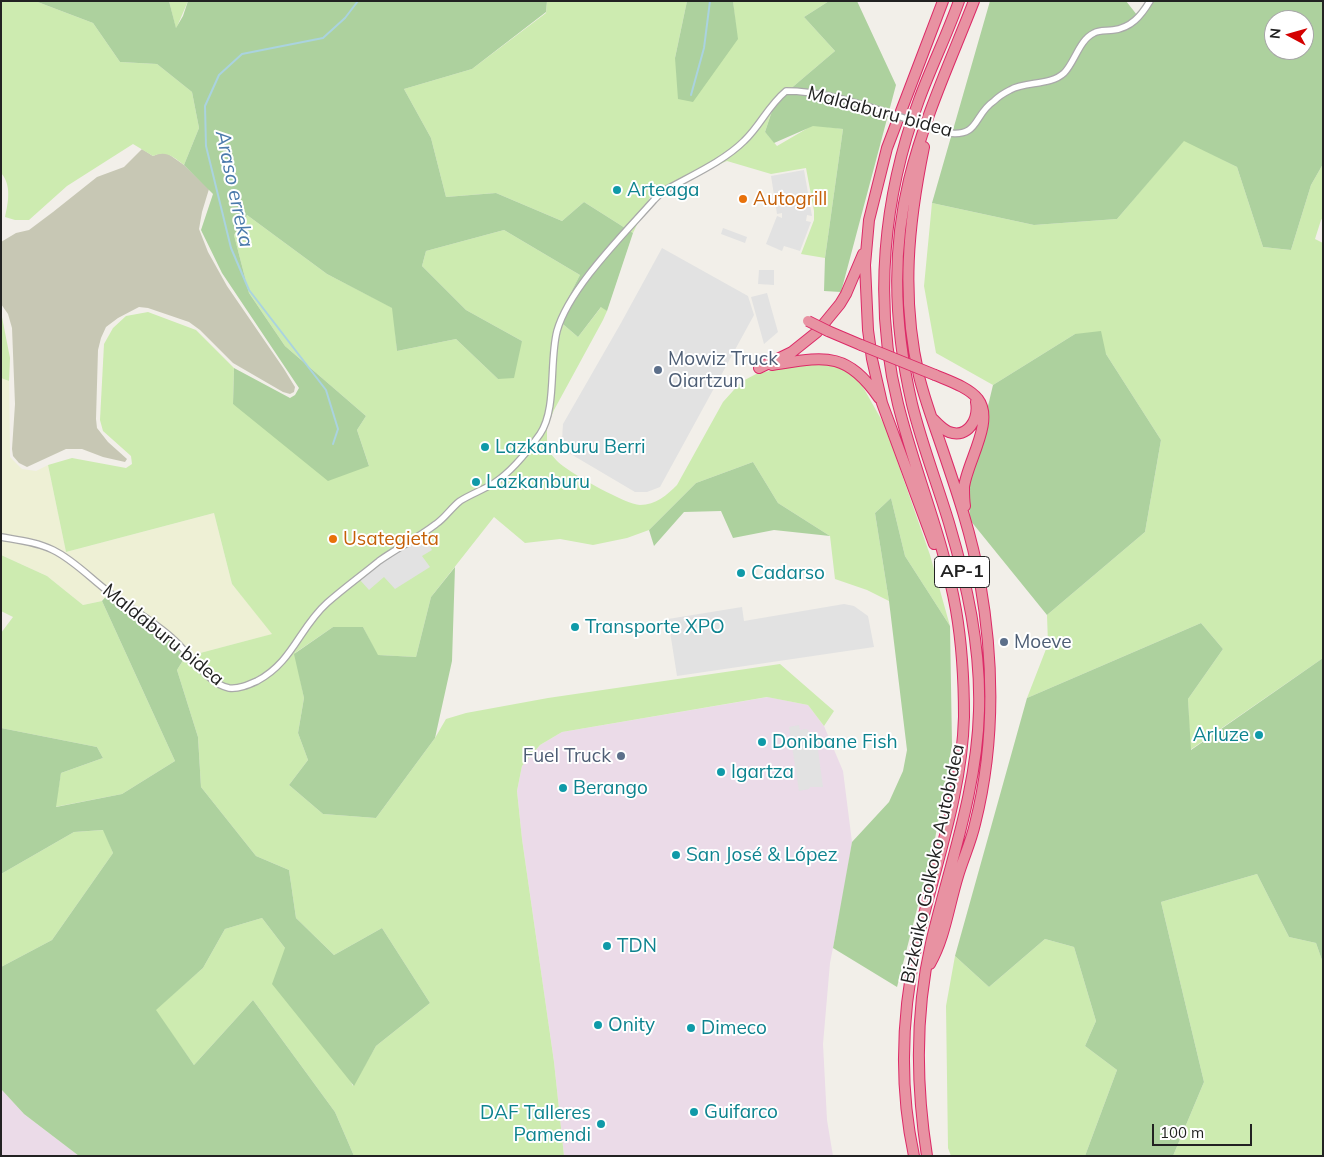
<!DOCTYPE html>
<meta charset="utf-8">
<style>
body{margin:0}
#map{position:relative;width:1324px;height:1157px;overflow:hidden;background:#f2efe9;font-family:Mulish,sans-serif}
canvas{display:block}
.frame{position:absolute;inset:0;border:2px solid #222;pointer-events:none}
.north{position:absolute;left:1264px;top:10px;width:50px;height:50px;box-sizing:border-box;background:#fff;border:1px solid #a7a7a7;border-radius:50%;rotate:276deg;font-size:14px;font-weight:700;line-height:20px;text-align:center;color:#222}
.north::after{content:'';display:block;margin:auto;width:18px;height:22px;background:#d40000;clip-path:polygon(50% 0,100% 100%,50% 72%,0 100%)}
.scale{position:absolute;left:1152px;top:1124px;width:100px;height:22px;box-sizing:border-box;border:2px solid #222;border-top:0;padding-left:6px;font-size:15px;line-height:18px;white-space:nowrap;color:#222;-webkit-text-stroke:4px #fff;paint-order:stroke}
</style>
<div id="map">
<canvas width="1324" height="1157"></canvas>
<div class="frame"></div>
<div class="north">N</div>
<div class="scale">100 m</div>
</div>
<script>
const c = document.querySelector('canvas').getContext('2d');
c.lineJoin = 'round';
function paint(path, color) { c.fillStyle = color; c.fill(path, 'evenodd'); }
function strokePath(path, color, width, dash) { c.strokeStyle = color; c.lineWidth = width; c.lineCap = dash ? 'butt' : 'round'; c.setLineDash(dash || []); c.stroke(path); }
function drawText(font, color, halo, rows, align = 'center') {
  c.font = font + ' Mulish,sans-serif'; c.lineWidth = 4; c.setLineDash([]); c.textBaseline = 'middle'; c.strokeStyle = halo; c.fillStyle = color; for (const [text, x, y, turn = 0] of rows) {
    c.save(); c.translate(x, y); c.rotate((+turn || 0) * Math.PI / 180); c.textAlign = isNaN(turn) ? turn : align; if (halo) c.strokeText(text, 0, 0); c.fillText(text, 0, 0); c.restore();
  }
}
paint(new Path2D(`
 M768,697L808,705L824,726L843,771L852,842L843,896L830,963L823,1044L827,1120L833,1156H564L554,1062L522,839L517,791L522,766L540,745L562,732Z
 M1,1089L24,1114L79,1156H1Z`), '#ebdbe8');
paint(new Path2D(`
 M142,149L153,156L160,153H167L184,165L209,189L202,212L199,229L208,252L227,286L284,369L295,387L294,392L290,394L283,392L233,363L200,330L189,322L148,308L139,307L118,318L106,327L101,338L98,350L96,419L97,428L108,442L127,459L125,462L103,457L82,449H66L27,467L19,463L13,456L12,449L15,404L12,328L8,314L1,304V242L16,233L29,230L53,212L97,177L124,167Z`), '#c7c7b4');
paint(new Path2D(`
 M1,378L9,381L10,457L22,469L36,471L48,465L66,552L214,513L232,584L273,634L185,657L147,618L107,594L102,601L83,605L47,576L1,555Z`), '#eef0d5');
paint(new Path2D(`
 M1,1H35L93,23L120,62L157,64L192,92L199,128L184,165C173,157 167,150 153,156L133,144L67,186L29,220H15L5,217C8,203 12,185 1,173Z
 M169,1H188L176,29Z
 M547,1H687L675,58L737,39L733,1H829L804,17L835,51L775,102L765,132L777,146L813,125L843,129L825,258L801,254L814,220V211L806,168L771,174L727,161L652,193L633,233L584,202L562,221L496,193L446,197L431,138L404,89L472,69L546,13Z
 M1184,140L1237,167L1263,247L1291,250L1311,185L1323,164V218L1321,220L1315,239L1323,243V658L1190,750L1188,699L1223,649L1201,623L1027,698L1048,644L1047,615L1145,532L1161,440L1106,354L1075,334L993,385L936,353L924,286L932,203L1034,225L1117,219Z
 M247,215L327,274L393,308L397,351L456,339L498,379L522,341L466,310L422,266L426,251L504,230L580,275L557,319L578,337L602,306L607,311L603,320L554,410L547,427V449C552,455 557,462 563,466C576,476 625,504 640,505C656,505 667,495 677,485L723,402L741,382L756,374L801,364L819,363L841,367L859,380L885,426L930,555L950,626L905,556L891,498L875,513L889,601L867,590L835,579L830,536L778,503L753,462L696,483L649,530L627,538L593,545L560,539L525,543L494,517L431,597L416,657L377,655L363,627H333L295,653L304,698L298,733L308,760L289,785L323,814L376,818L435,738L446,719L466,713L548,698L780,664L834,711L824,726L808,705L767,697L562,732L540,745L522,766L517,791L522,839L554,1062L564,1156H354L335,1112L253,1000L194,1065L155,1010L203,968L225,929L262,918L285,948L353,1086L376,1046L430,1003L382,928L334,955L296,918L289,870L256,856L201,787L198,737L177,670L185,657L272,634L232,584L214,513L66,552L48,465L72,458L126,468L132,464L131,456L103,431L100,420L104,344L113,328L126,316L148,312L196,330L234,368L233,404L369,466L357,430L366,416L285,346L249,293L234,235Z
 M1,312L10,358L9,381L1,378Z
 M1,555L47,576L83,605L102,601L175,761L122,794L55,807L61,773L103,758L97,747L1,728V633L13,617L1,611Z
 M104,830L113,853L52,940L1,967V874L74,832Z
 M1257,874L1289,937L1316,943L1323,963V1156H1173L1204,1082L1161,902Z
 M1045,939L1074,947L1096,1021L1085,1046L1117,1070L1085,1156H951L948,1148L946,1006L955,956L989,987Z`), '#cdebb0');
paint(new Path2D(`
 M35,1H169L176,28L183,16L188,1H547L546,12L472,69L404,89L431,138L446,197L496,193L562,221L584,202L633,233L607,311L601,307L578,337L557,319L580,275L504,230L426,251L422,266L466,310L522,341L514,378L498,379L456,339L397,351L392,308L327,274L247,215L234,235L249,293L285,346L366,416L357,430L369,466L328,481L233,404L234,368L290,398L295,395L299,388L222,273L201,230L213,194L184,165L199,128L192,92L157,64L120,62L93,23Z
 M687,1H733L738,39L693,102L678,99L675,58Z
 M829,1H857L896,85L841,292L824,291L825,258L843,129L813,126L774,143L765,132L775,102L835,51L804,17Z
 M990,1H1126L1137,15L1150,1H1323V164L1311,185L1291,250L1263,247L1237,167L1184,141L1117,219L1034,225L932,203ZM1274,20H1304V50H1274Z
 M1101,331L1106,354L1161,440L1145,532L1047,615L970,520L968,490L993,385L1075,334Z
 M753,462L778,503L830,536L774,530L733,538L721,511L684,512L654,546L649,530L696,483Z
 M891,498L905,556L950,626L952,745L935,839L897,987L833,948L852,842L889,802L903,771L907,750L889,601L875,513Z
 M455,567L452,661L435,738L376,818L323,814L289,785L308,760L298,733L304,698L294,654L333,627H363L378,655L416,657L431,597Z
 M108,594L147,618L185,657L177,670L198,737L201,787L256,856L289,870L296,918L334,955L382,928L430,1003L376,1046L354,1086L272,984L285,948L262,918L225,929L203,968L156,1010L194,1065L253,1000L335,1112L354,1156H79L24,1114L1,1089V967L52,940L113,853L103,830L74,832L1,874V728L97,747L103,758L61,773L56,807L122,794L175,761L102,601Z
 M1201,623L1223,649L1188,699L1191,750L1323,658V963L1316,943L1289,937L1257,874L1161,902L1204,1082L1173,1156H1085L1117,1070L1085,1046L1096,1021L1074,947L1045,939L989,987L955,956L1027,698Z`), '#add19e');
paint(new Path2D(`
 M804,170L812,216L807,215L806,221L811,222L800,251L784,246L782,251L766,244L777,216L782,218V213L777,214L771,176Z
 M723,228L747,237L745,243L721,234Z
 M662,248L748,296L754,315L660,487L647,492H635L569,453L562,440L563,424L621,323Z
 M759,270H774V285L758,284Z
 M767,293L778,332L764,344L751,297Z
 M424,535L432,550L422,556L430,567L395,589L384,577L369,590L360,580L386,558Z
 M844,604L854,606L868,616L874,647L677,676L668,619L742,607L744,621Z
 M799,725L800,730L807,729L814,738L818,750L823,787H810L809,789L799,791L789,727Z`), '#e2e2e2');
strokePath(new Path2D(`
 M691,95L704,48L710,1
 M333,444L338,429L326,390L249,290L231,248L206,146L205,106L219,75L242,54L323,38L345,18L358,1`), '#aad3df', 2);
const street = new Path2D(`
 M948,133C980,137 973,115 994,101C998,97 1004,93 1010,90C1025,81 1050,86 1064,73C1075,62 1079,40 1094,33C1099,30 1107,31 1113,30C1131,28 1141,16 1150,1
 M1,537C18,540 37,542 53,550C74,560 91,579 110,593C130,608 153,621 172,638C189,652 207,684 229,688C239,689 248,685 257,681C293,662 299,628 327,603C344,588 362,575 379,561C397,548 418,538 436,524C445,518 451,508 460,501C471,494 483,490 494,483C511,472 528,451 540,434C557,409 549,362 557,331C569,288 624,234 654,200L662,192C688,177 723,162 744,141C761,125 767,107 786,91C821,91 853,102 886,112`);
const highway = new Path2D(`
 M924,147C908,225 901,297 919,376C925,401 934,424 942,448C957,492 972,536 980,582C994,662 995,745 975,824C971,842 963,859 958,876C949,905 945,938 930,964
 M828,331L861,345
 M772,365C824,357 846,350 879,398
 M759,368L792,352L817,332L840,304L846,294L863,254
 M935,375C949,381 968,387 978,399C995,421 967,462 964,487C964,493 964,500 965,506
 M933,419C938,424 942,429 949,432C968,439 979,419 976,402
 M934,544L882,403L872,359L868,330L865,265L869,220L887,148L943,1
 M914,1156C899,1086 902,1012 917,943C934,868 962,795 964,717C964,681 962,645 956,610C944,540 915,473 898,404C873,303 883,197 919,100C931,67 947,35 959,1
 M927,1156C916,1085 915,1013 931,943C949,866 977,791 979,711C981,647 967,584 949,523C937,483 922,445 912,404C895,331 891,254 909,180C924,118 951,60 974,1`);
strokePath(street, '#a9a9a9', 8);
strokePath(highway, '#dc2a67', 12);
strokePath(street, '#fff', 5.5);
strokePath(highway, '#e892a2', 10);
const streetBridge = new Path2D(`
 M886,112L948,133`);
const highwayBridge = new Path2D(`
 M808,321L828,331
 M861,345L935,375`);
strokePath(streetBridge, '#a9a9a9', 8, []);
strokePath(highwayBridge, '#dc2a67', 12, []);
strokePath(streetBridge, '#fff', 5.5);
strokePath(highwayBridge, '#e892a2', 10);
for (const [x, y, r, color] of [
 [617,190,5,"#0f9aa8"],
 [743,199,5,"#e8710a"],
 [658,370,5,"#5c6f8a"],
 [485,447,5,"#0f9aa8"],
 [476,482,5,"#0f9aa8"],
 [333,539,5,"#e8710a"],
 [741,573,5,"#0f9aa8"],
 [575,627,5,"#0f9aa8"],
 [1004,642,5,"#5c6f8a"],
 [1259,735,5,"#0f9aa8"],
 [762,742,5,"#0f9aa8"],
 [621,756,5,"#5c6f8a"],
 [721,772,5,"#0f9aa8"],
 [563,788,5,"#0f9aa8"],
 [676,855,5,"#0f9aa8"],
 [607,946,5,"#0f9aa8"],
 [598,1025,5,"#0f9aa8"],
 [691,1028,5,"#0f9aa8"],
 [694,1112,5,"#0f9aa8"],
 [601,1124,5,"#0f9aa8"]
]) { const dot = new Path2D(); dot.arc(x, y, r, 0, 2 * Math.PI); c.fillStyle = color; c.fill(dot); strokePath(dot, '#fff', 2); }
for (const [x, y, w] of [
 [962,572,55]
]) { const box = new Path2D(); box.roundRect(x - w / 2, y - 15.5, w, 31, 4); c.fillStyle = '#fff'; c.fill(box); strokePath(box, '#222', 1); }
drawText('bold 18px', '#222', null, [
 ["AP-1",962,572]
]);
drawText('19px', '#222', '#fff', [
 ["Maldaburu bidea",880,112,15],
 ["Maldaburu bidea",163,635,39],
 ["Bizkaiko Golkoko Autobidea",933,864,-78]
]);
drawText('19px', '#0d838f', '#fff', [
 ["Arteaga",627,190],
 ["Lazkanburu Berri",495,447],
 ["Lazkanburu",486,482],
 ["Cadarso",751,573],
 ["Transporte XPO",585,627],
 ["Arluze",1249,735,"right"],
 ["Donibane Fish",772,742],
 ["Igartza",731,772],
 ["Berango",573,788],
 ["San José & López",686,855],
 ["TDN",617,946],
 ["Onity",608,1025],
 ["Dimeco",701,1028],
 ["Guifarco",704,1112],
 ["DAF Talleres",591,1113,"right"],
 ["Pamendi",591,1135,"right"]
], 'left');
drawText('19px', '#c56008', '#fff', [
 ["Autogrill",753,199],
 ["Usategieta",343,539]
], 'left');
drawText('19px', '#4e5e75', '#fff', [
 ["Mowiz Truck",668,359],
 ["Oiartzun",668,381],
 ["Moeve",1014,642],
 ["Fuel Truck",611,756,"right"]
], 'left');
drawText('italic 20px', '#4a7aab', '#fff', [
 ["Araso erreka",234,189,78]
]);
</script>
